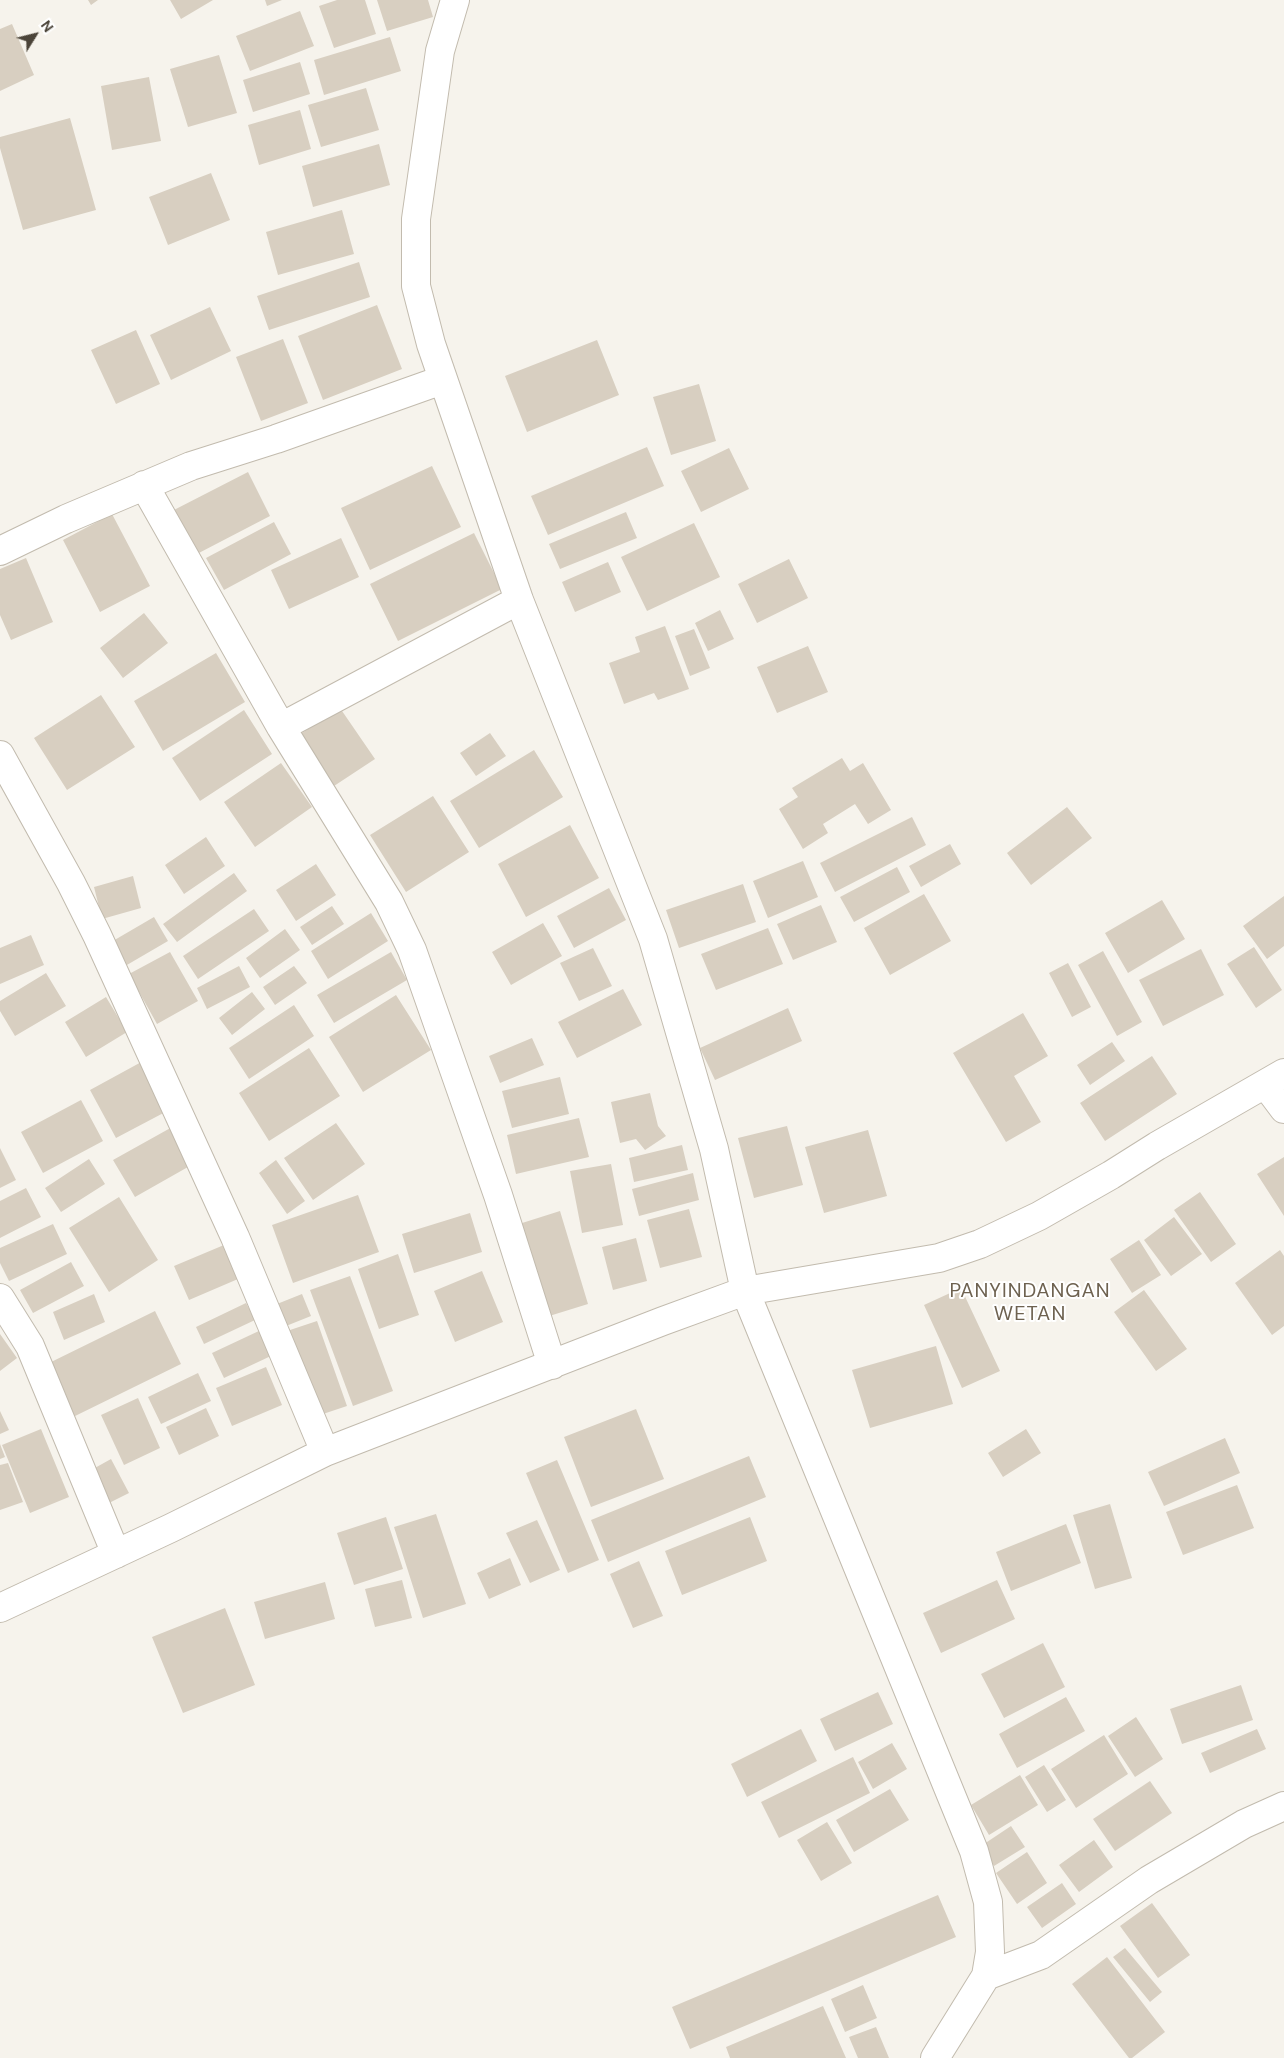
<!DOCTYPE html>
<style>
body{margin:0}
#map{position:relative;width:1284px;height:2058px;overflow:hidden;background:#f6f3ec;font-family:"DM Sans",sans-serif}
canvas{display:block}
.north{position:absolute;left:10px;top:10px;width:50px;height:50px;-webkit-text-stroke:4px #fff;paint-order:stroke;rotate:54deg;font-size:14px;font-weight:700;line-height:20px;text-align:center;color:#4b4439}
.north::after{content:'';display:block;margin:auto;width:18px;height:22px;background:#4b4439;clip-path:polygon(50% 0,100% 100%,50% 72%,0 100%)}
</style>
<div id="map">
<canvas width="1284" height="2058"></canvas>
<div class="north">N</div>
</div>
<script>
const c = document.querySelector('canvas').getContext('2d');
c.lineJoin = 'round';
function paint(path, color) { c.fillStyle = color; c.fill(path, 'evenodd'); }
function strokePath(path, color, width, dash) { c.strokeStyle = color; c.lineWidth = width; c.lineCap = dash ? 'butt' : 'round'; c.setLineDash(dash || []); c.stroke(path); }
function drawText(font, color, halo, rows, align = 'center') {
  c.font = font + ' "DM Sans",sans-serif'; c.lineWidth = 4; c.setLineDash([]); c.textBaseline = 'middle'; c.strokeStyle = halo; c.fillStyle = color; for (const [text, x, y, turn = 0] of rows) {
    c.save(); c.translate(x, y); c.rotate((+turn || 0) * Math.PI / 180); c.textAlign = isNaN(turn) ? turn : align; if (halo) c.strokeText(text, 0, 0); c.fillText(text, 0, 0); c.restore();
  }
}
paint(new Path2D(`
 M88,0H98L91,5Z
 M170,0H213L181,19Z
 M265,0H282L267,6Z
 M337,0H365L376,34L334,48L319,6Z
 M377,0H428L433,17L387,31Z
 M300,11L314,46L250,71L236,36Z
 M12,24L34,75L0,91V29Z
 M390,37L401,71L324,95L314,60Z
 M219,55L237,113L188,127L170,69Z
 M300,62L310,94L253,112L243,80Z
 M149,77L161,141L112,150L101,86Z
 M366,88L379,130L321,147L308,105Z
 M300,110L311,149L259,165L248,125Z
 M70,118L96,210L23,230L0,148V137Z
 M379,144L390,185L313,207L302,166Z
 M211,173L230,220L168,245L149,197Z
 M342,210L354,254L278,275L266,232Z
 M359,262L370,297L269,330L257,296Z
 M377,305L402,369L323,400L298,336Z
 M210,307L231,351L171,380L150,335Z
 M136,330L160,384L116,404L91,350Z
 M283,339L308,403L261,421L236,357Z
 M597,340L619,395L527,432L505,376Z
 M699,384L716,441L671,455L653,397Z
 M647,447L664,486L548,535L531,496Z
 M729,448L749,489L701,512L681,471Z
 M432,466L461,527L370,570L341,508Z
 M248,472L270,516L195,555L172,511Z
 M626,512L637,538L560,569L549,544Z
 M112,514L150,586L100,612L63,540Z
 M274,522L291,554L224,590L206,558Z
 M694,523L720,577L647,611L621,557Z
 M474,533L502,589L398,641L370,584Z
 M341,538L359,577L289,609L271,570Z
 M26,558L53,622L11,640L0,615V569Z
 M789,559L808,598L757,623L738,584Z
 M608,562L621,592L575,612L562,582Z
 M720,610L734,639L708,651L695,623Z
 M144,613L168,643L123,678L100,648Z
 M665,626L689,689L658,700L654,693L624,704L609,663L640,652L635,637Z
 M694,629L710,668L690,676L675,636Z
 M808,646L828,692L777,713L757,667Z
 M216,653L245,702L163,751L134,701Z
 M101,695L135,747L67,790L34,738Z
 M340,708L375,759L334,786L299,735Z
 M244,710L272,754L200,801L172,758Z
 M490,733L506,756L476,776L460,753Z
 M534,750L563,797L479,848L450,801Z
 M842,758L850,771L863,763L891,810L868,824L855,804L823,824L828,833L803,849L779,809L798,797L792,788Z
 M281,763L312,807L255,847L224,802Z
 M433,796L469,852L406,892L370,835Z
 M1067,807L1092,838L1031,885L1007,853Z
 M912,817L926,845L835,892L820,863Z
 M570,825L599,878L526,917L498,864Z
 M206,837L225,866L184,894L165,865Z
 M950,844L961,864L921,887L909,866Z
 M803,861L818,897L768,918L753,881Z
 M316,864L336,895L296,921L276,890Z
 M897,867L910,892L854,922L840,897Z
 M234,873L247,891L177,942L163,924Z
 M133,876L141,908L102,919L94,887Z
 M743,884L756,922L679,948L666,910Z
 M609,888L626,920L574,948L557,916Z
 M924,894L951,941L890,975L864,928Z
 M1284,896V946L1267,959L1243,926Z
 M1162,900L1185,939L1128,973L1105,933Z
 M821,905L837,942L793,960L777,924Z
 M332,906L344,924L312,945L300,927Z
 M254,909L269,931L198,979L183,956Z
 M371,913L388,941L328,979L311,951Z
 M154,917L168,941L120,969L106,945Z
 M543,923L562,956L511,985L492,952Z
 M768,928L783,964L716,990L701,954Z
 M285,929L300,950L260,978L246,958Z
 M31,935L44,965L0,984V948Z
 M1254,947L1282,990L1256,1008L1227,964Z
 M593,948L612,986L579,1001L560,963Z
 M1201,949L1224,995L1163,1026L1139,980Z
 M1103,951L1142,1022L1117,1036L1078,965Z
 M170,952L198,1001L157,1024L129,974Z
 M391,952L407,980L334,1023L317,995Z
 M1068,963L1091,1007L1072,1017L1049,973Z
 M239,966L250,987L207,1009L197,988Z
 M294,966L307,983L275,1005L263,987Z
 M46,973L66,1006L15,1036L0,1011V1001Z
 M623,989L642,1025L577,1058L558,1022Z
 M252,992L265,1009L232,1035L219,1018Z
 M396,995L431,1050L363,1092L329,1037Z
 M106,997L127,1032L86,1057L65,1022Z
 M294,1005L314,1036L249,1079L229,1048Z
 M788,1008L802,1041L715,1080L700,1048Z
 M1023,1013L1048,1056L1014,1076L1041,1122L1006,1142L953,1053Z
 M532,1038L544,1065L500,1083L489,1056Z
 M1112,1042L1125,1061L1090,1085L1077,1065Z
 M309,1048L340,1096L269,1141L239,1093Z
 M1152,1056L1177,1094L1105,1141L1080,1103Z
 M145,1060L171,1109L116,1138L90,1090Z
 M560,1077L569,1114L512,1128L502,1091Z
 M650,1093L658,1126L666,1136L645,1150L636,1139L620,1143L611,1102Z
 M81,1100L103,1141L43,1173L21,1132Z
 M579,1118L589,1157L516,1174L507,1135Z
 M336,1123L365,1164L313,1200L284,1158Z
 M174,1126L195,1163L135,1197L113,1160Z
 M787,1126L803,1185L754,1198L738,1138Z
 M868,1130L887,1196L824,1213L805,1147Z
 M682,1145L688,1170L634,1182L629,1158Z
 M0,1148L16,1180L0,1188Z
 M1284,1157V1216L1257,1174Z
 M89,1159L105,1184L61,1212L45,1188Z
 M276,1160L305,1201L287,1214L259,1173Z
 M611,1164L623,1225L582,1233L570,1171Z
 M693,1173L699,1200L639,1216L632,1189Z
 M26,1188L41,1217L0,1238V1201Z
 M1200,1192L1236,1244L1211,1262L1174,1210Z
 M358,1195L379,1252L293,1283L272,1225Z
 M119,1197L158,1260L109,1292L69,1228Z
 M689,1209L702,1257L660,1268L647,1220Z
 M560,1211L588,1304L546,1317L519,1224Z
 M470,1213L482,1252L414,1273L402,1234Z
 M1174,1217L1202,1254L1171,1276L1144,1240Z
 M53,1224L67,1254L9,1281L0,1263V1248Z
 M636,1238L647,1281L613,1290L602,1247Z
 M1139,1240L1161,1275L1132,1293L1110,1259Z
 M224,1245L238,1279L189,1300L174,1266Z
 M1280,1250L1284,1256V1326L1272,1335L1235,1283Z
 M398,1254L419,1315L379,1329L358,1269Z
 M71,1262L84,1286L33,1313L20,1290Z
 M482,1271L503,1322L455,1342L434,1291Z
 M350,1276L393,1391L353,1406L310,1290Z
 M961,1288L1000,1371L962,1388L924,1305Z
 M1144,1290L1187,1349L1156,1371L1114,1312Z
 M94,1294L105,1322L64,1340L53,1312Z
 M302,1294L311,1316L286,1326L277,1304Z
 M246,1303L255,1320L204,1344L196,1327Z
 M155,1311L181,1364L71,1418L45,1365Z
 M317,1321L347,1406L317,1416L287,1331Z
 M261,1330L273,1355L224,1378L212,1353Z
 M0,1334L17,1358L0,1371Z
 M936,1346L953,1404L870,1428L852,1370Z
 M266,1367L282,1405L232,1426L216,1388Z
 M198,1373L211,1401L161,1424L148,1397Z
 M138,1398L160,1448L124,1465L101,1415Z
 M206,1408L219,1436L179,1455L166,1427Z
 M636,1409L664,1479L591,1507L564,1437Z
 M0,1411L9,1430L0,1434Z
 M41,1429L69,1497L30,1513L2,1445Z
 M1026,1429L1041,1453L1003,1477L988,1453Z
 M1225,1438L1240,1473L1164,1506L1148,1472Z
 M0,1444L5,1457L0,1459Z
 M749,1456L766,1497L608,1562L591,1520Z
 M111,1459L129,1493L101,1507L84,1474Z
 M557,1460L599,1560L568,1573L526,1473Z
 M8,1463L23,1502L0,1510V1465Z
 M1237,1485L1254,1528L1183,1555L1166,1512Z
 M1110,1504L1132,1578L1095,1589L1073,1515Z
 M436,1514L466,1604L423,1618L394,1527Z
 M386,1517L403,1569L354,1585L337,1533Z
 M750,1517L767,1561L682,1595L665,1551Z
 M537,1520L560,1570L530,1583L506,1533Z
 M1066,1524L1081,1563L1011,1591L996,1552Z
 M510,1558L521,1585L489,1599L477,1573Z
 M639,1561L663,1616L633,1628L610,1574Z
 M402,1580L412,1618L375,1627L365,1589Z
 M997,1580L1015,1619L941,1653L923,1613Z
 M325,1582L335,1619L265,1639L254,1602Z
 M225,1608L255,1685L183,1713L152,1637Z
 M1043,1643L1065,1687L1004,1718L981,1674Z
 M1241,1685L1253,1720L1182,1744L1170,1709Z
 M878,1692L893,1724L835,1751L820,1719Z
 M1066,1697L1085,1731L1017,1768L999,1734Z
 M1136,1717L1163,1759L1135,1777L1108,1736Z
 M801,1729L817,1761L747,1797L731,1764Z
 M1257,1729L1266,1749L1210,1773L1201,1753Z
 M1104,1735L1128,1774L1076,1808L1051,1769Z
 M892,1743L907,1769L873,1789L858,1762Z
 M853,1757L870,1793L779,1838L761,1802Z
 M1044,1765L1066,1800L1047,1812L1025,1777Z
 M1020,1775L1038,1805L989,1835L971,1805Z
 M1150,1781L1172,1813L1115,1851L1093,1819Z
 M890,1789L909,1820L854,1852L836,1820Z
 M827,1822L852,1863L821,1881L797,1840Z
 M1011,1826L1025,1847L994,1866L981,1846Z
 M1094,1840L1113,1867L1079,1892L1059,1865Z
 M1027,1852L1047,1883L1017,1904L996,1873Z
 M1062,1883L1076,1904L1042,1928L1027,1907Z
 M938,1895L956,1937L690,2049L672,2007Z
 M1152,1903L1190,1955L1158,1978L1120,1926Z
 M1125,1948L1162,1992L1150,2002L1113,1957Z
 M1107,1957L1165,2032L1132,2058H1129L1072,1984Z
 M863,1985L877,2018L845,2032L831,1999Z
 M823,2006L846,2058H730L726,2047Z
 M876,2027L889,2058H858L849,2037Z`), '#d8cfc1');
const minor = new Path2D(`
 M455,0L440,51L416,219V286L431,344L519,600L653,939L714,1149L745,1291L974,1851L988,1902L990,1952L986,1976L935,2058
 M144,485L281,727L389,902L412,950L498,1195L552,1365
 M0,551L66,519L191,466L276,439L442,380
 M281,727L519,600
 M0,755L71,883L97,935L235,1237L325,1452
 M1266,1085L1284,1109
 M0,1298L30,1346L116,1554
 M0,1608L171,1528L325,1452L663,1321L745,1291L939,1258L980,1244L1039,1216L1111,1175L1157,1146L1284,1073
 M986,1976L1041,1955L1149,1880L1244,1824L1284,1806`);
strokePath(minor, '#c2bbae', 30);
strokePath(minor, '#fff', 28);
c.letterSpacing = '1px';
drawText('20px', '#6e6250', '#fff', [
 ["PANYINDANGAN",1030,1292],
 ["WETAN",1030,1315]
]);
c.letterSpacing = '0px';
</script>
